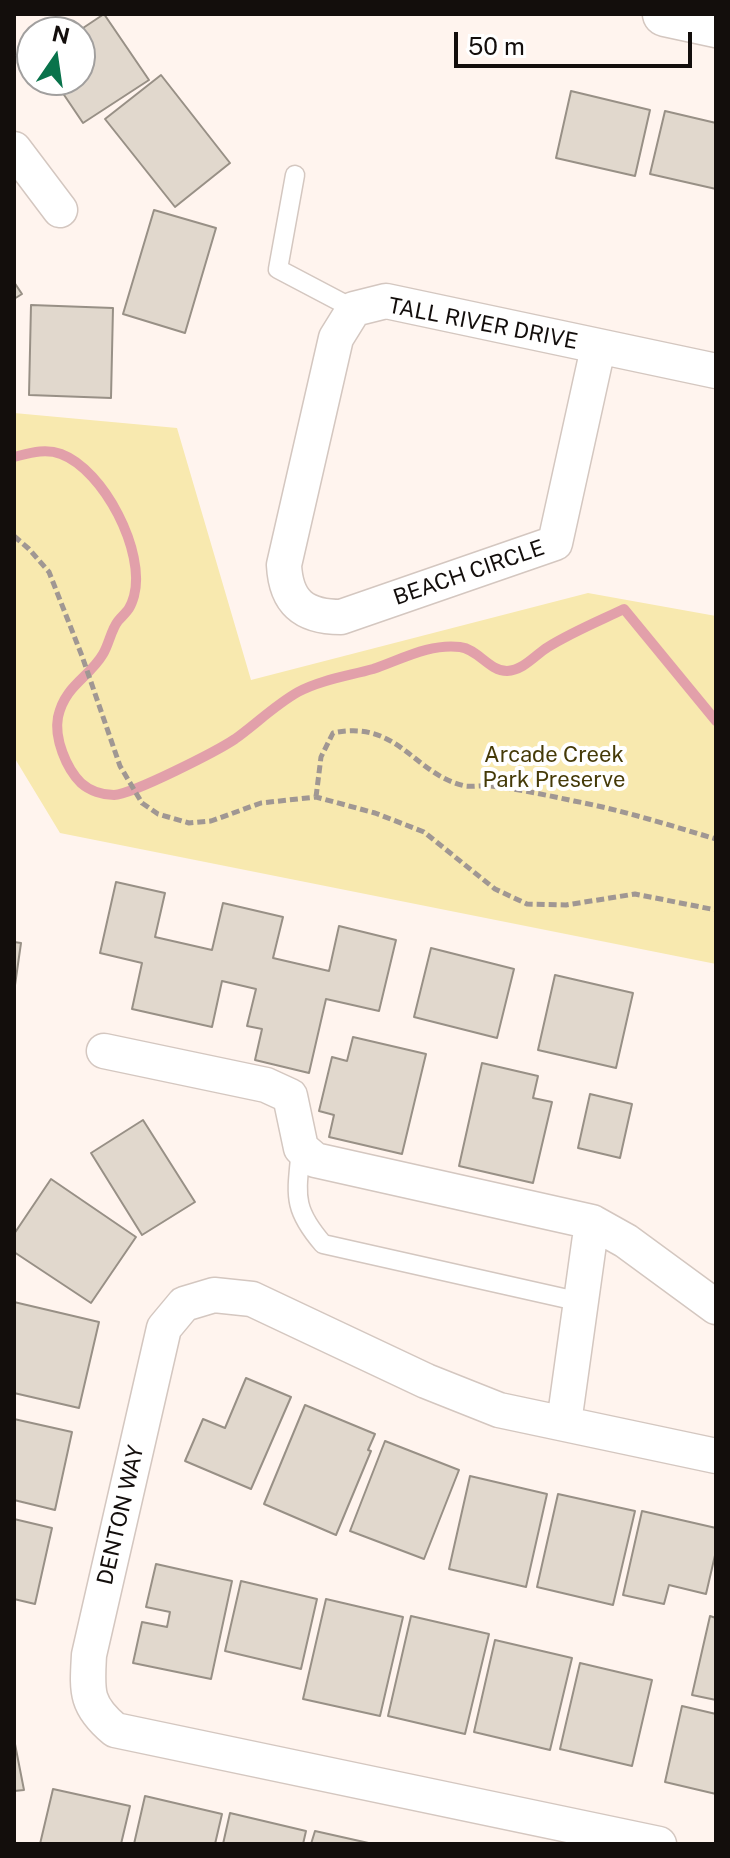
<!DOCTYPE html>
<style>
body{margin:0}
#map{position:relative;width:730px;height:1858px;overflow:hidden;background:#fff4ee;font-family:"Public Sans",sans-serif}
canvas{display:block}
.frame{position:absolute;inset:0;border:16px solid #130e0c;pointer-events:none}
.north{position:absolute;left:16px;top:16px;width:80px;height:80px;box-sizing:border-box;background:#fff;border:2px solid #a19f9e;border-radius:50%;rotate:13deg;font-size:22px;font-weight:700;line-height:32px;text-align:center;color:#130e0c}
.north::after{content:'';display:block;margin:auto;width:28px;height:36px;background:#09734b;clip-path:polygon(50% 0,100% 100%,50% 72%,0 100%)}
.scale{position:absolute;left:454px;top:32px;width:238px;height:36px;box-sizing:border-box;border:4px solid #130e0c;border-top:0;padding-left:10px;font-size:24px;line-height:28px;white-space:nowrap;color:#130e0c;-webkit-text-stroke:6px #fff;paint-order:stroke}
</style>
<div id="map">
<canvas width="730" height="1858"></canvas>
<div class="frame"></div>
<div class="north">N</div>
<div class="scale">50 m</div>
</div>
<script>
const c = document.querySelector('canvas').getContext('2d');
c.lineJoin = 'round';
function paint(path, color) { c.fillStyle = color; c.fill(path, 'evenodd'); }
function strokePath(path, color, width, dash) { c.strokeStyle = color; c.lineWidth = width; c.lineCap = dash ? 'butt' : 'round'; c.setLineDash(dash || []); c.stroke(path); }
function drawText(font, color, halo, rows, align = 'center') {
  c.font = font + ' "Public Sans",sans-serif'; c.lineWidth = 8; c.setLineDash([]); c.textBaseline = 'middle'; c.strokeStyle = halo; c.fillStyle = color; for (const [text, x, y, turn = 0] of rows) {
    c.save(); c.translate(x, y); c.rotate((+turn || 0) * Math.PI / 180); c.textAlign = isNaN(turn) ? turn : align; if (halo) c.strokeText(text, 0, 0); c.fillText(text, 0, 0); c.restore();
  }
}
paint(new Path2D(`
 M14,413L177,428L251,680L588,593L716,616V964L60,833L14,757Z`), '#f8e9af');
strokePath(new Path2D(`
 M14,457C30,453 45,448 61,454C104,470 146,552 134,596C130,610 127,611 118,621C111,630 109,644 103,654C89,678 65,685 58,717C54,738 66,768 81,783C90,791 103,795 114,795C133,794 217,751 235,739C256,724 275,705 298,692C320,680 348,676 373,669C400,660 430,643 460,647C478,649 489,671 507,671C524,670 535,655 548,647C572,632 599,621 624,609L716,721`), '#e2a0aa', 10);
const building = new Path2D(`
 M104,14L149,80L83,123L54,80H80V32H77Z
 M161,75L230,163L175,207L105,119Z
 M571,91L650,110L635,176L556,158Z
 M665,111L716,123V189L650,174Z
 M154,210L216,228L185,333L123,314Z
 M14,282L22,294L14,299Z
 M31,305L113,308L111,398L29,395Z
 M116,882L165,893L155,937L212,950L223,903L283,917L273,958L329,971L339,926L396,940L379,1011L326,999L309,1073L255,1060L262,1029L247,1026L256,989L222,981L212,1027L132,1009L142,963L100,953Z
 M14,942L21,943L14,992Z
 M431,948L514,969L497,1038L414,1017Z
 M555,975L633,993L616,1068L538,1050Z
 M353,1037L426,1054L402,1154L329,1137L334,1115L319,1111L332,1057L347,1061Z
 M482,1063L538,1076L533,1098L552,1102L533,1183L459,1166Z
 M590,1094L632,1104L620,1158L578,1148Z
 M143,1120L195,1202L142,1235L91,1153Z
 M51,1179L136,1237L91,1303L14,1252V1234Z
 M14,1302L99,1322L79,1408L14,1393Z
 M246,1378L291,1397L251,1489L185,1461L203,1419L225,1428Z
 M305,1405L375,1434L368,1450L371,1451L336,1535L264,1504Z
 M14,1419L72,1432L55,1510L14,1500Z
 M385,1441L459,1470L424,1559L350,1531Z
 M470,1476L547,1494L526,1587L449,1569Z
 M558,1494L635,1511L613,1605L537,1587Z
 M642,1511L716,1528V1551L706,1594L669,1585L664,1604L623,1595Z
 M14,1519L52,1528L35,1604L14,1599Z
 M156,1564L232,1581L211,1679L133,1663L142,1622L167,1627L170,1612L146,1607Z
 M241,1581L317,1599L301,1669L225,1651Z
 M326,1599L403,1617L380,1716L303,1699Z
 M411,1616L489,1634L465,1734L388,1716Z
 M710,1616L716,1618V1700L692,1695Z
 M495,1640L572,1658L550,1750L474,1732Z
 M580,1663L652,1680L632,1766L560,1749Z
 M682,1706L716,1714V1794L665,1782Z
 M14,1739L24,1790L14,1791Z
 M53,1789L130,1806L121,1844H40Z
 M145,1796L222,1814L215,1844H134Z
 M230,1813L306,1831L303,1844H223Z
 M315,1831L373,1844H311Z`);
paint(building, '#e1d8cd');
strokePath(building, '#989086', 2);
const lane = new Path2D(`
 M295,175L278,269L354,309
 M301,1148C297,1194 291,1207 323,1244L581,1302`);
const street = new Path2D(`
 M14,149L60,210
 M598,348L555,543L341,617C304,617 286,603 284,565L336,338L354,309L386,301L716,371
 M104,1051L266,1085L290,1096L301,1148L315,1160L592,1222L626,1241L716,1307
 M564,1423L592,1222
 M659,1844L115,1730C85,1705 87,1691 89,1655L164,1328L184,1304L214,1295L252,1299L426,1381L499,1410L716,1456`);
const secondary = new Path2D(`
 M665,14L716,25`);
strokePath(lane, '#d4c7c0', 21);
strokePath(street, '#d4c7c0', 37);
strokePath(secondary, '#d4c7c0', 47);
strokePath(new Path2D(`
 M14,536L29,549L49,572L82,656L120,766L142,803L158,814L189,823L211,821L261,803L316,797L375,813L424,832L495,889L527,904L566,905L635,894L716,910
 M316,797L321,757L333,733C398,719 413,774 465,786C473,787 482,785 490,786C518,789 546,795 574,801C622,810 669,825 716,839`), '#a09793', 5, [8, 4]);
strokePath(lane, '#fff', 18);
strokePath(street, '#fff', 34);
strokePath(secondary, '#fff', 44);
drawText('22px', '#130e0c', '#fff', [
 ["TALL RIVER DRIVE",483,324,11],
 ["BEACH CIRCLE",469,573,-19],
 ["DENTON WAY",121,1515,-77]
]);
drawText('22px', '#453a08', '#fff', [
 ["Arcade Creek",554,755],
 ["Park Preserve",554,780]
]);
</script>
